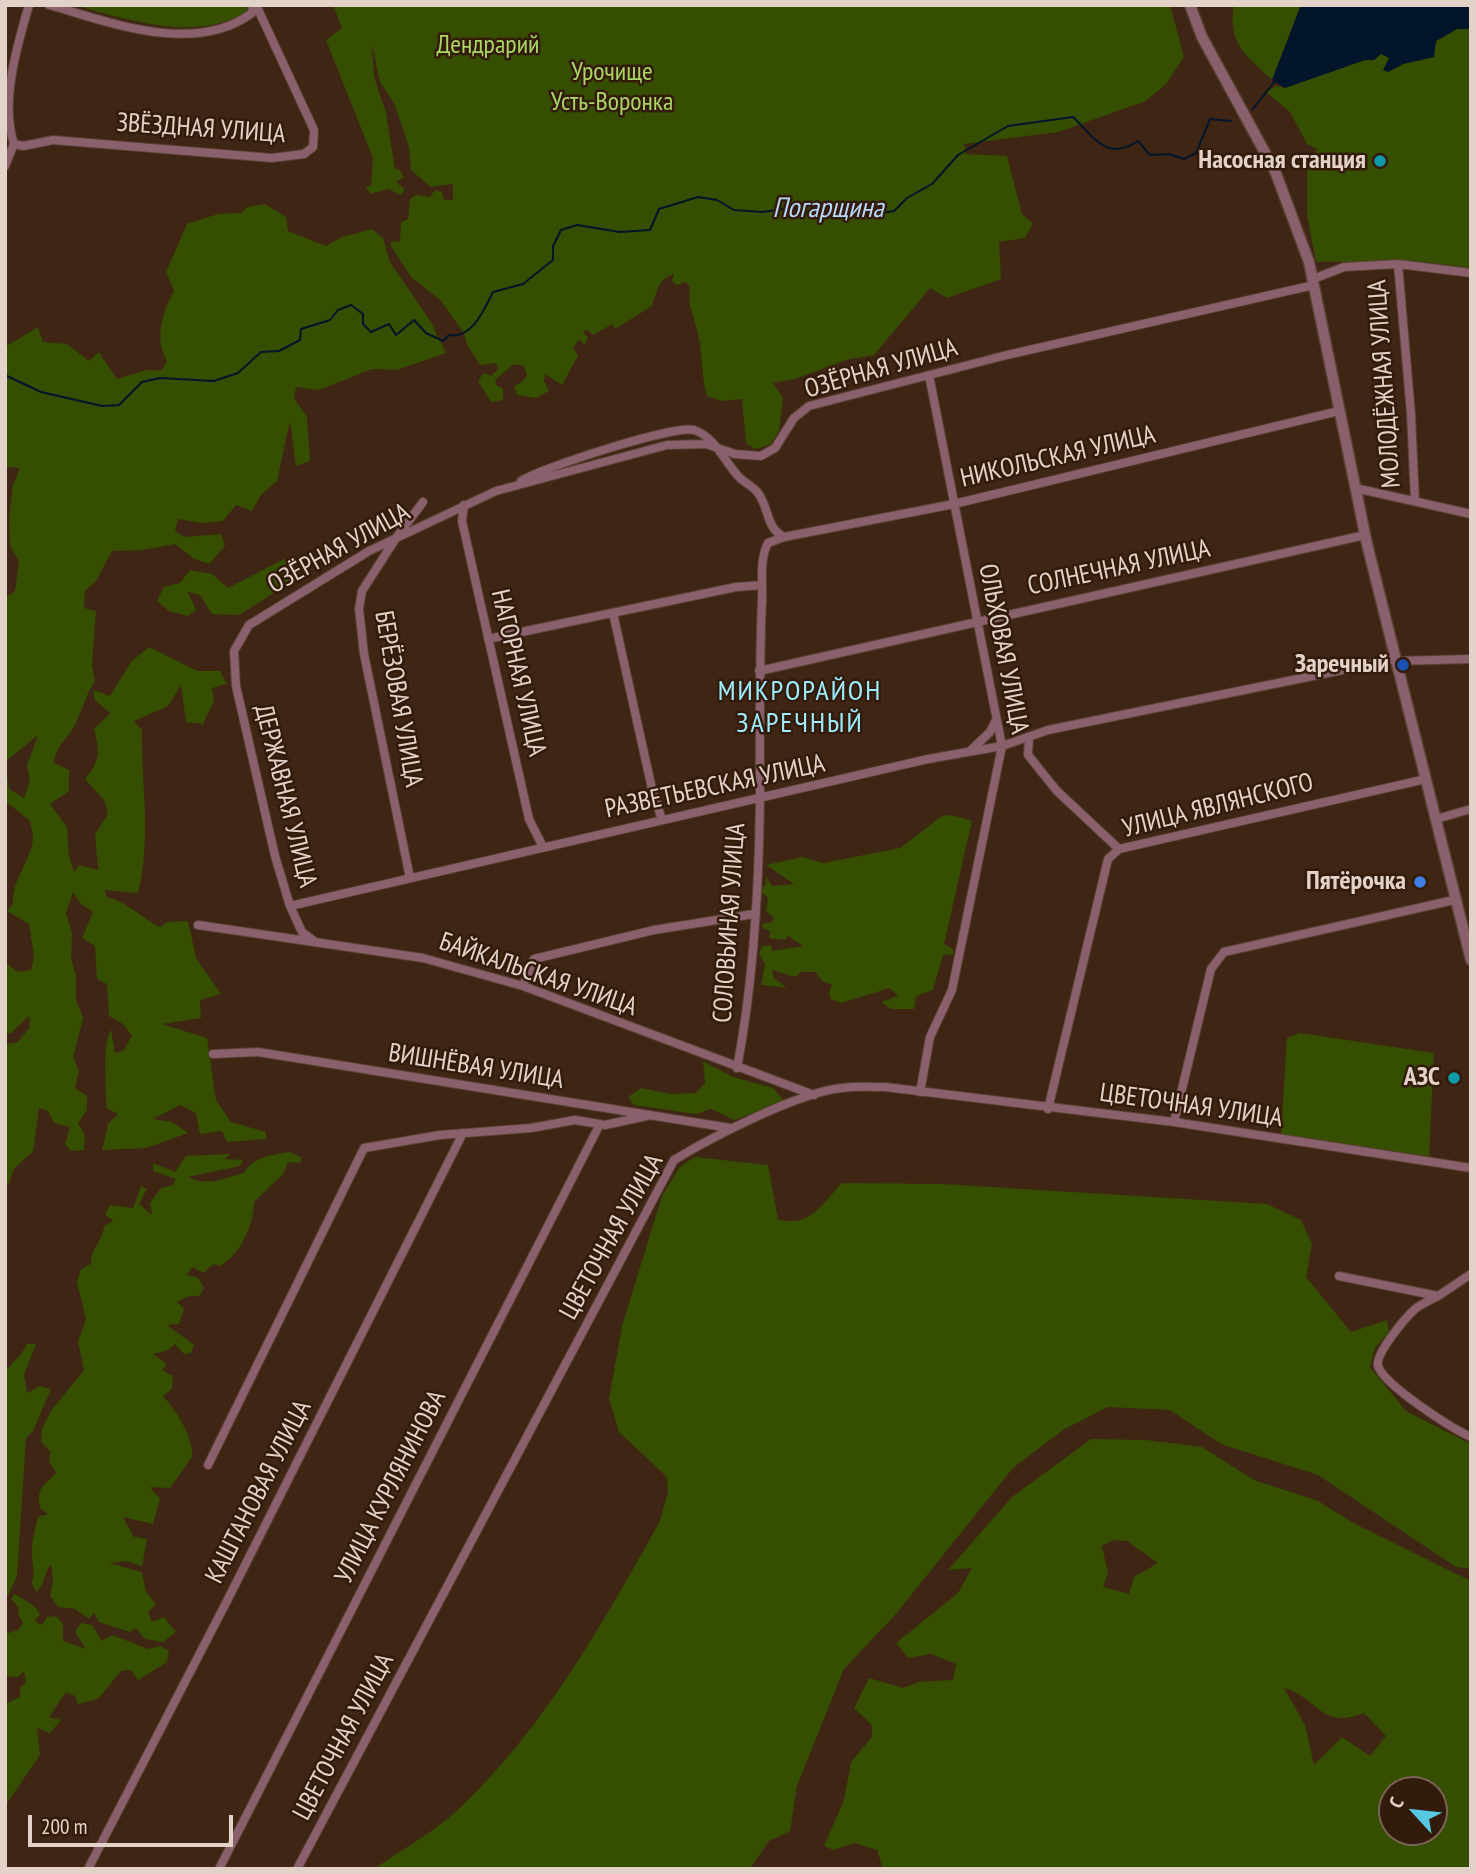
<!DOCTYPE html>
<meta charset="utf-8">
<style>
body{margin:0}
#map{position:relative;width:1476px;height:1874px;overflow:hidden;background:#3e2514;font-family:"PT Sans Narrow",sans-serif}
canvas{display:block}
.frame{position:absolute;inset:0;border:7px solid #e3d2c8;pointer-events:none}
.north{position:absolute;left:1378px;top:1776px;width:70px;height:70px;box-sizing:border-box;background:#331b0b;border:2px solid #796457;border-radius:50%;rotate:297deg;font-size:19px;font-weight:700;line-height:28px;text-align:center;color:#e3d2c8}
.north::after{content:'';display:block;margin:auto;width:24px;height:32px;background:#56c9e1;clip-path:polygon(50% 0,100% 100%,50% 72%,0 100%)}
.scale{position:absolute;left:28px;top:1815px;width:205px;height:32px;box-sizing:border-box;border:4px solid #e3d2c8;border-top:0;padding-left:9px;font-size:21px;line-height:24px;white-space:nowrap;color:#e3d2c8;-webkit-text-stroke:5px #331b0b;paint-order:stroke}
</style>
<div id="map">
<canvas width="1476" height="1874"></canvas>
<div class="frame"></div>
<div class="north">С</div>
<div class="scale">200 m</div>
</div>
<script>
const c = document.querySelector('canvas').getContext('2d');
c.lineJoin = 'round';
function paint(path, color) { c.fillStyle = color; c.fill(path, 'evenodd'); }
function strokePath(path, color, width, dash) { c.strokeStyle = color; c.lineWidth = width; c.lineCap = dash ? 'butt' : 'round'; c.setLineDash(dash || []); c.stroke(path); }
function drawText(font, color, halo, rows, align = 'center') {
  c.font = font + ' "PT Sans Narrow",sans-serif'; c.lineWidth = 5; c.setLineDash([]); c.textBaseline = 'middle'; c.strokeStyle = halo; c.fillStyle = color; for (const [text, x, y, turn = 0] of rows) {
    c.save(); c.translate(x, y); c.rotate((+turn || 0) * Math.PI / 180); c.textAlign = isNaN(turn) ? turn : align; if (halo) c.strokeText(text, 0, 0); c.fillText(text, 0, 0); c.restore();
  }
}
paint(new Path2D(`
 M73,5H247V11C196,44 127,19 73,5Z
 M333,5H1170L1184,57L1166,84L1146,101L1058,132L964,144L966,154L1007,156L1022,214L1033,223L1025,238L999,242L1001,279L947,298L930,288L874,355L846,360L795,379L773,383L783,398L779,431L770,445L755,449L746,443L742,399L722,401L707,396C701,376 703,355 698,335C695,318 686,303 690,286L684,282L677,285L672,281L674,274C657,280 658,290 652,306L615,329L612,324L593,335L587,330L583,332L588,338L585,345L579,340L573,347L578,356L562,385L545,374L544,381L549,391L536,398L517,395L514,386L523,381L527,375L524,366L514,364L495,380L496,385L503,389V400L491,402L478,381L484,373L491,376L498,369L496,363L480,365L467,345L464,333L440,300L411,277L391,246V241L400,242L401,222L408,219L410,199L416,195L430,197L435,190L442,192L444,200H453V184L431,187L411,170L409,147L394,103L380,82L372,45L374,76L386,113L395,169L400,170L404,178L396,181L405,190L400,195L389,189L371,194L366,187L371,185L373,158L326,40L342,28Z
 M1234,5H1301L1272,80C1246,55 1227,44 1234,5Z
 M1457,29H1471V268L1425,262H1316L1307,215V168L1317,149L1307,144L1290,112L1266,92L1276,86L1285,88L1365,60H1374L1381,54L1389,58L1388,72L1403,64L1433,57L1436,41Z
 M265,204L286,217L288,231L326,246L342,237L372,229L383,238L390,262L431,322L446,353L397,370L372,369L319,390L296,387L294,398L307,417L310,461L296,466L290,421L277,481L261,495L252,511L236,505L223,521L202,523L178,519L175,531L184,537L221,534L225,546L209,564L193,558L175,544L143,550L112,551L96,581L85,591L84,608L96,611L92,665L95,681C85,697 83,707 76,723C69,738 56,745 54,763L69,770V791L50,804L67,827L69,856L74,872L79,865L98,870L95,834L108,814L104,800L85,779C100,761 100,752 94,729L110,713L95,700L93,690L110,696L131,662L149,647L197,671H220L227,684L212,688L214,701L203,724L186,722L181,685L168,706L134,721L142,730C141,785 152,838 138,893L104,890L107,897C129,903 140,917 160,927L168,922L188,921L196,958L221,994L200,1000L201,1018L162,1024L207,1038L216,1100L231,1122L266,1132V1139L227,1142L222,1131L200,1134L196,1113L180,1105L153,1119L172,1122L188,1133L146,1148L102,1150L108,1124L118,1114L106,1108C107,1082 101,1052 111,1029L115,1053L123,1051L132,1036L123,1024L109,1016L107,984L97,979L95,946L82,938L93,912L81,904L73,892L66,913L72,933L71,958L76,976V999L83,1018L73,1057L79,1071L75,1088L87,1096V1110L78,1123L85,1135L84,1150L71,1151L65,1144L70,1127L54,1123L48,1111L39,1108L33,1151L14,1169L9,1183H5V1044L18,1042L30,1027L29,1016L10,1034L5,1032V962L17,972L31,970L34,956L29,924L7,911L13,904C11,881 31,860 33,839C33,834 31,826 30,821L5,801V598L15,591L19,562L10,545L9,518L13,485L20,468L5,467V347L38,327L43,342L67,344L89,361L99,352L117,379L146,370H162L167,361C154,338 162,313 174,291L166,272L187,224L218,214L242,213L247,207ZM38,735L27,765L30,781L24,798L9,789L5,762Z
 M284,559L297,568L293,581L239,615L212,614L200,595L188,592L196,610L188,616L169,611L157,601L164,587L180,583L190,570L212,574L228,588Z
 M952,815L972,821L944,944L952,948L954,954L943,955L933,990L916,996L914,1009H891L881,1002L898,996L890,988L841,1003L831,999L829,993L832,985L822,981L816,972H801L795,977L772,970L774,978L787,988L761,985L765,964L759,953L763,946L771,945L772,951L803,946L788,936L785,940L769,938L770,931L763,928L762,924L772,922L774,918L766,911L768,898L761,892L760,884L765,887L766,876L772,886L794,884L766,865L803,857L823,863L900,848L942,816Z
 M1300,1033L1434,1053L1429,1157L1281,1134L1287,1038Z
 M703,1061L733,1077L773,1088L784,1101L734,1120L711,1109L696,1114L634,1105L628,1097L641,1088L671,1094L696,1093L705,1083Z
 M290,1152L302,1158L300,1163L288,1162L284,1173L254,1202C254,1225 240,1255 220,1266L213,1264L204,1273L192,1267L187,1275L198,1278L204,1288L199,1296H189L177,1302L184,1309L179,1324L167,1325L194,1345L191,1353L184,1354L175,1344L168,1350L153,1354L167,1364L162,1370L173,1376L172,1389L163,1396C176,1411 194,1437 192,1457L170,1488L150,1487L160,1499L153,1524L123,1517L134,1537L147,1539L142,1566L126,1561L109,1563L142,1572L146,1592L156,1604L148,1612L152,1622L164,1617L176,1632L163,1642L145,1639L136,1628L130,1632L99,1622L94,1613L89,1619L75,1609L58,1607L50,1596L53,1581L51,1564C44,1572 45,1585 36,1592L32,1584C35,1570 33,1569 32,1556C31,1546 35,1527 38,1517L48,1514L40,1508C36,1489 43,1486 56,1473L49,1462L50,1451L41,1442L42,1429L50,1412L84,1370L78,1341L86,1320L77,1282L81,1269L91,1264C90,1249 103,1241 104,1226L113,1221L105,1214L110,1205L133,1208L141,1186L147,1189L139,1204L152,1215L150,1203L161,1188L173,1185L176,1179L153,1171V1163L175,1172L186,1156L231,1154L224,1159L243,1160L240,1166L188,1177C205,1187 226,1178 244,1173C254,1156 272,1155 290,1152Z
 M694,1157L768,1165L778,1219C810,1228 821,1205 842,1183L942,1184L1267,1204L1301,1220L1312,1244L1306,1277L1351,1332L1387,1320L1389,1332L1375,1348L1370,1367L1406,1411L1471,1444V1569L1456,1567L1318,1475L1221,1444L1170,1410L1108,1407L1063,1430L1013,1468L895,1615L844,1669L797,1786L790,1831L769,1841L750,1869H374C403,1849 437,1830 462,1806C546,1725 604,1621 660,1521L668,1492L667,1477L619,1432L609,1399L622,1326L662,1196L679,1168Z
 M27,1344H36L24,1375L27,1393L40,1386L51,1389L33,1431L26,1438L17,1576L5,1602V1373C12,1361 21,1357 27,1344Z
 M1091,1439L1146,1440L1202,1447L1254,1480L1318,1501L1355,1524L1471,1581V1869H883L877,1850L854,1843L833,1850L824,1846L844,1800L851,1762L872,1737V1725L854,1708L869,1678L903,1688L918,1682L953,1680L956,1664L931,1654L908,1658L896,1643L958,1593L972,1568L948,1570L1012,1497ZM1114,1540L1127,1541L1158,1563L1134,1577L1129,1594L1103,1587L1108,1573L1102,1546ZM1284,1688C1320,1699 1320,1730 1364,1713L1386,1736L1370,1756L1342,1737L1314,1765L1305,1725ZM1434,1790V1832H1392V1790Z
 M15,1594L34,1606L40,1614L35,1621L42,1625L47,1617L56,1616L63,1624V1641L86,1649L75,1632L81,1623L92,1625L102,1641L112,1635L148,1649L160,1646L169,1651L167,1662L138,1680L131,1670L121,1671L98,1699L78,1704L75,1696L66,1692L49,1717L61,1720L50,1733L37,1728L40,1755L5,1806V1704L20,1697V1687L26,1683L24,1671L18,1677L5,1676V1634L18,1630L23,1622L18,1615L19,1608L11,1599Z`), '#354e00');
paint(new Path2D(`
 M1301,5H1471V29H1457L1436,41L1434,57L1403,64L1388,72L1383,70L1389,58L1381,54L1374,60H1365L1285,88L1272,80Z`), '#03152a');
strokePath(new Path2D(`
 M1252,110L1275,81
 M5,375L41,392L102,406L119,405L142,382L160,378L214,381L238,373L261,352L279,351L300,340L301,329L330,320L338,310L351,305L363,314V324L371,332L389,324L396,335L414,320L426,333L443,341L449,335C472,339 484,310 493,292L523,284L553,260V246L561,230L577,225L620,232L650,230L659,209L698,197L717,200L734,210L762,212L791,208L812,214L827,206L847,207L874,214L894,211L907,198L932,184L958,155L1008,126L1073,117C1094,137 1106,162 1138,141L1150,155L1169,154L1184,159L1196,153L1210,119L1231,121`), '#03152a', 2);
const minor = new Path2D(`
 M49,5C110,22 194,56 252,13L253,5
 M14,144L23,146L53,140L272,158L304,154L313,147L314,130L256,5
 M5,166L14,144C0,103 17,46 29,5
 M1398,264L1411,414L1415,501
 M1313,279L1344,267L1398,264L1471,273
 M521,481C541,468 673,425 694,430C714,436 725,462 738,476C743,482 753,486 758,493C770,509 765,527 784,537L768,543C759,560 763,582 762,601C759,667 760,732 760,798C759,888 754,980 737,1068
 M1355,488L1471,514
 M464,505L462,521L529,819L543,847
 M784,537L954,504L1339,411
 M613,613L652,789L662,820
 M488,639L736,587L762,585
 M1396,661L1471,659
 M759,671L1365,535
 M1029,737L1028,755L1057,791L1119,849
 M970,751L990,732L996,720
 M1436,819L1471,809
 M410,878L364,654L359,609L362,591L396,538L423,502
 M290,906L928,759L1002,746L1048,730L1396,659
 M198,925L423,958L523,986L814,1095
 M314,941L302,932L290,906L275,856L236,686L234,651L249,625L369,551L496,491L667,445L706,444L735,454L761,456L775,448L794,418L809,406L1007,355L1314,285
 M523,986L534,959L654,930L754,914
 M213,1054L258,1052L730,1128
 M920,1092L930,1037L952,990L1002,746L929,375
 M1048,1109L1108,859L1119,849L1426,779
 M1174,1122L1211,969L1224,952L1454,900
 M1339,1276L1438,1296L1471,1274
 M1438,1296C1431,1300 1421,1304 1415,1309C1405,1318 1375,1354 1378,1366C1384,1385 1451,1428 1471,1437
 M208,1465L364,1148L440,1135L531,1128L575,1120L605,1125L651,1115
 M88,1869L228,1599L463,1133
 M219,1869L600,1124
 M297,1869L674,1160C712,1137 799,1092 842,1088C856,1086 871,1087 885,1087L1174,1122L1471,1168`);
const tertiary = new Path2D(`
 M1190,5L1202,37L1275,171L1309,262L1367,544L1471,960`);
strokePath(minor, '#584131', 10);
strokePath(tertiary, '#584131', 13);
strokePath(minor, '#89606c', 8);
strokePath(tertiary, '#89606c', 10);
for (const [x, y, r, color] of [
 [1380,161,7,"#0f9aa8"],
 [1403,665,7,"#1a4fb4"],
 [1420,882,7,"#3f7fe0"],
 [1454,1078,7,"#0f9aa8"]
]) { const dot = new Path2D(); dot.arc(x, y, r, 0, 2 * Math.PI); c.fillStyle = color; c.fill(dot); strokePath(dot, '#331b0b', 2.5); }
drawText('26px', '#a9d665', '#331b0b', [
 ["Дендрарий",488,46],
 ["Урочище",612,73],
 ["Усть-Воронка",612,103]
]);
drawText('26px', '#e3d2c8', '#331b0b', [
 ["ЗВЁЗДНАЯ УЛИЦА",201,129,4],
 ["ОЗЁРНАЯ УЛИЦА",881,369,-16],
 ["МОЛОДЁЖНАЯ УЛИЦА",1385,384,-94],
 ["НИКОЛЬСКАЯ УЛИЦА",1058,457,-13],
 ["ОЗЁРНАЯ УЛИЦА",339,549,-29],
 ["СОЛНЕЧНАЯ УЛИЦА",1119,568,-12],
 ["ОЛЬХОВАЯ УЛИЦА",1003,649,79],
 ["НАГОРНАЯ УЛИЦА",518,673,77],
 ["БЕРЁЗОВАЯ УЛИЦА",398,699,80],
 ["РАЗВЕТЬЕВСКАЯ УЛИЦА",715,787,-12],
 ["ДЕРЖАВНАЯ УЛИЦА",285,796,76],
 ["УЛИЦА ЯВЛЯНСКОГО",1218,806,-14],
 ["СОЛОВЬИНАЯ УЛИЦА",730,923,-86],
 ["БАЙКАЛЬСКАЯ УЛИЦА",538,975,19],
 ["ВИШНЁВАЯ УЛИЦА",476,1067,9],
 ["ЦВЕТОЧНАЯ УЛИЦА",1191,1106,8],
 ["ЦВЕТОЧНАЯ УЛИЦА",612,1237,-61],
 ["УЛИЦА КУРЛЯНИНОВА",391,1487,-63],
 ["КАШТАНОВАЯ УЛИЦА",259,1492,-63],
 ["ЦВЕТОЧНАЯ УЛИЦА",344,1737,-62]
]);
drawText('bold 26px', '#e3d2c8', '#331b0b', [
 ["Насосная станция",1366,161],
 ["Заречный",1389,665],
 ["Пятёрочка",1406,882],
 ["АЗС",1440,1078]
], 'right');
drawText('italic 28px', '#b7d7fb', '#331b0b', [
 ["Погарщина",828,209]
]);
c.letterSpacing = '2px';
drawText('28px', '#9debfc', '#331b0b', [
 ["МИКРОРАЙОН",800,692],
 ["ЗАРЕЧНЫЙ",800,724]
]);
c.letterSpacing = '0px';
</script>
